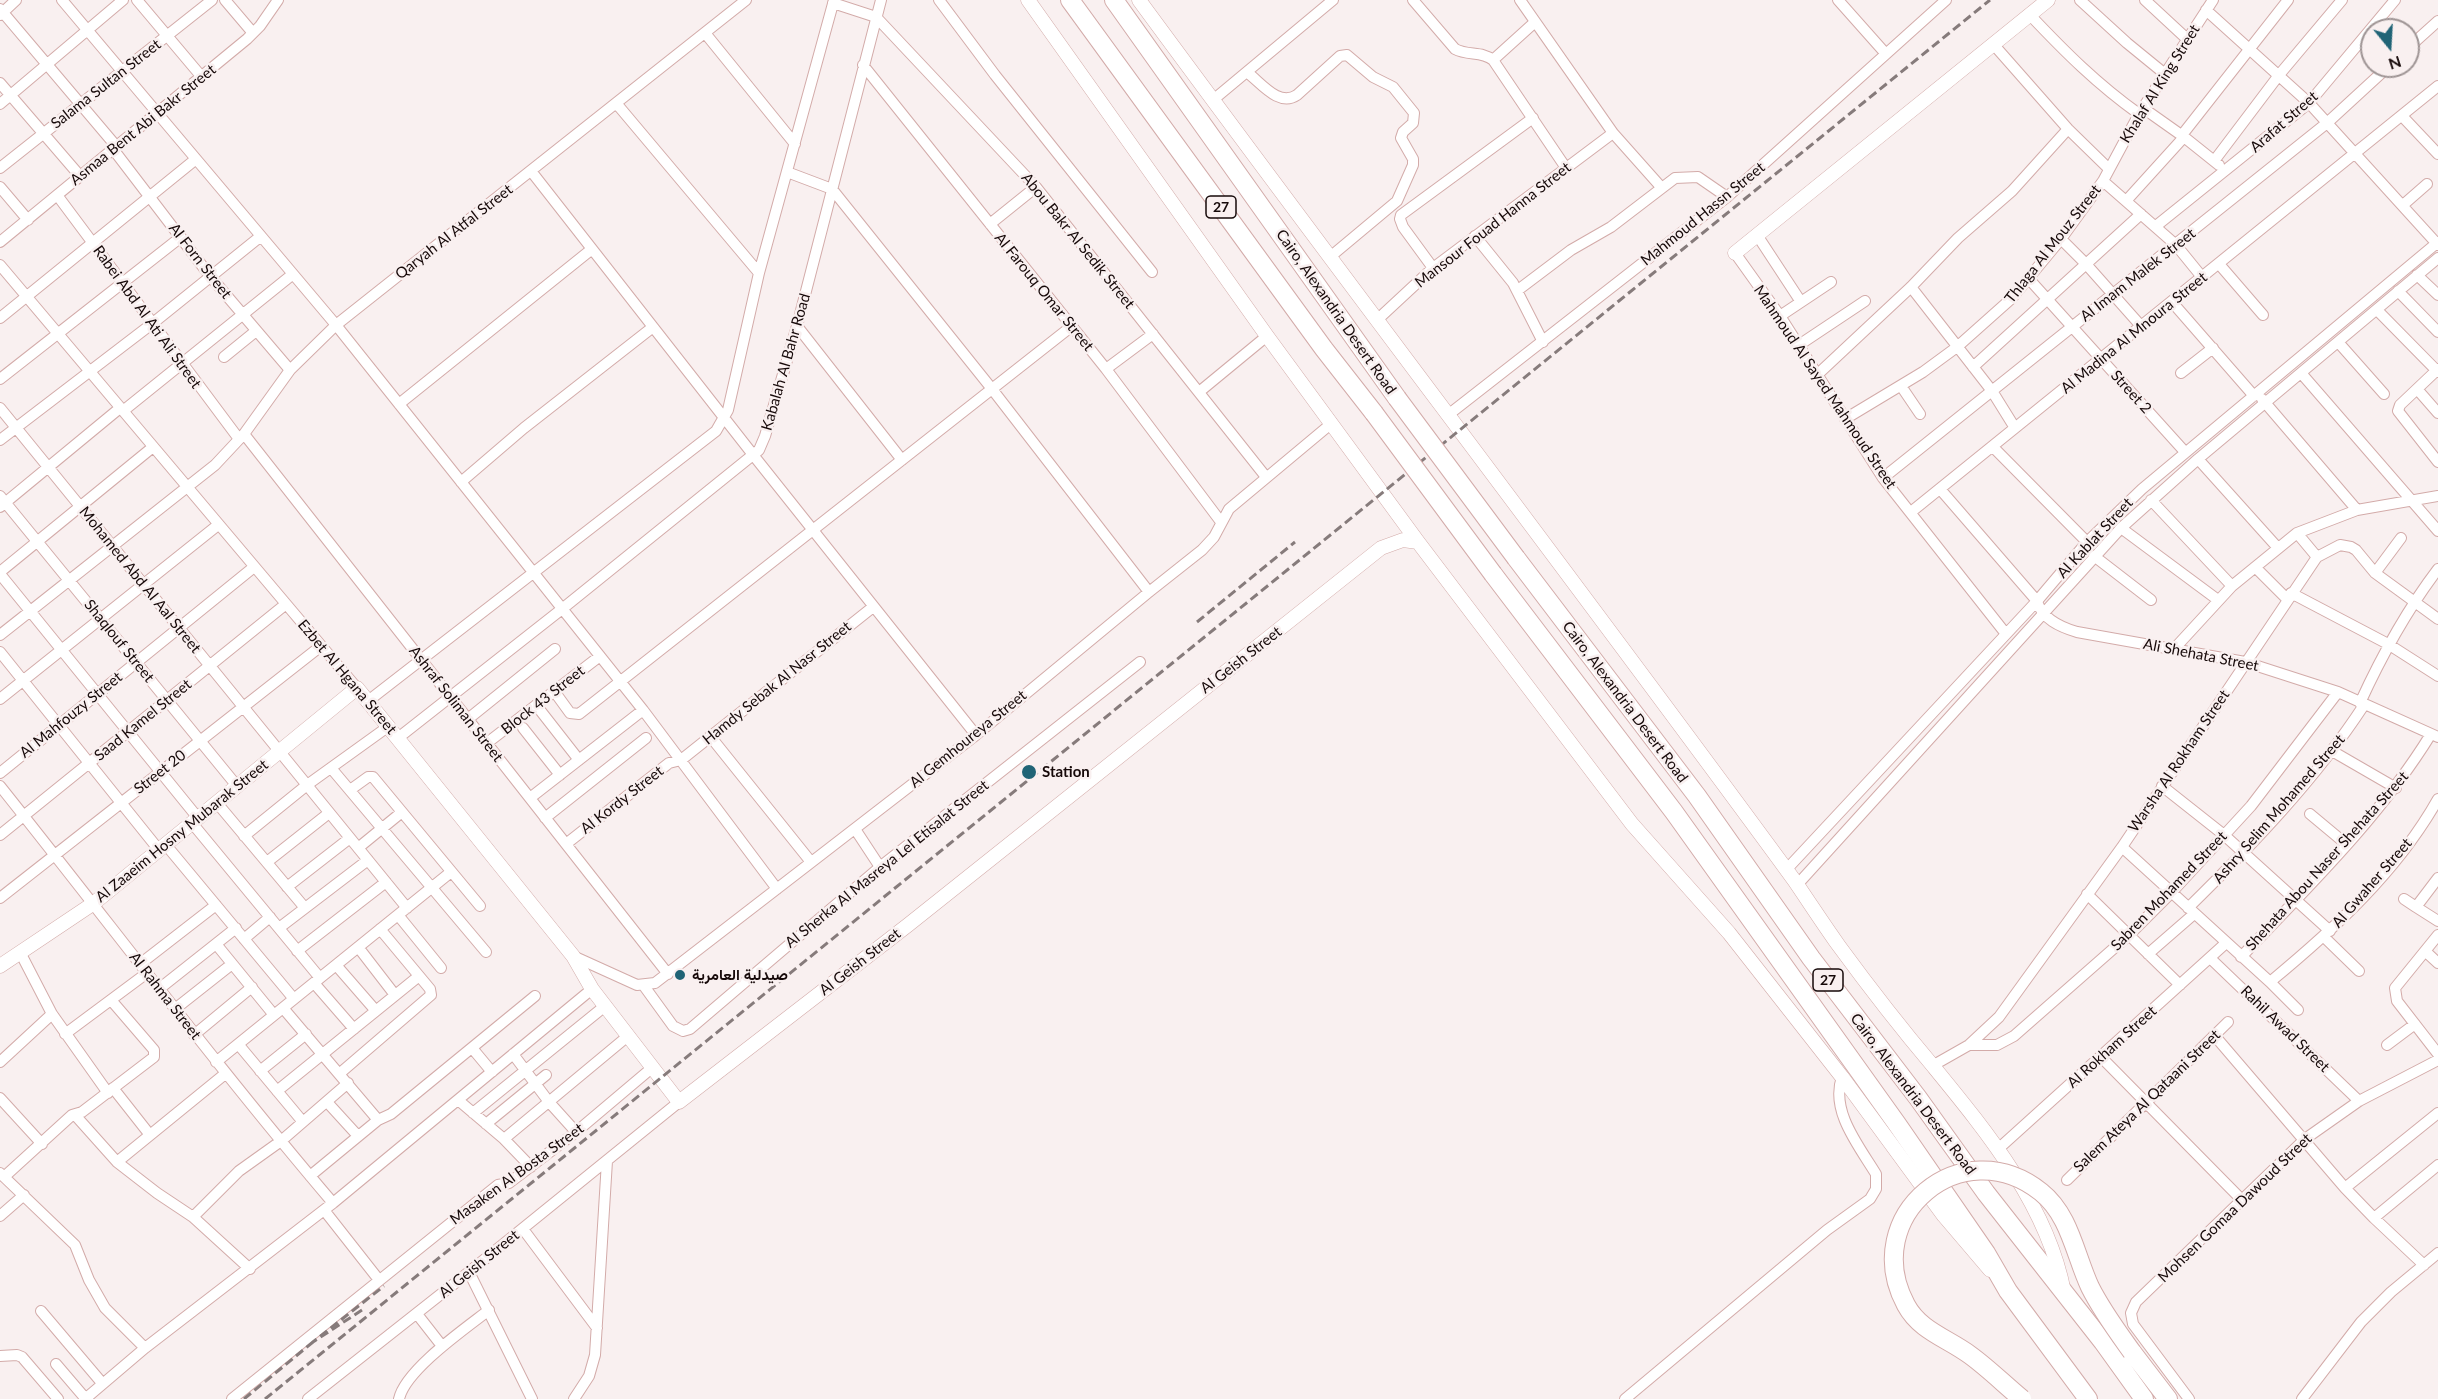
<!DOCTYPE html>
<meta charset="utf-8">
<style>
body{margin:0}
#map{position:relative;width:2438px;height:1399px;overflow:hidden;background:#f9f0f0;font-family:Lato,sans-serif}
canvas{display:block}
.north{position:absolute;left:2360px;top:18px;width:60px;height:60px;box-sizing:border-box;background:#f9f0f0;border:2px solid #9e9494;border-radius:50%;rotate:162deg;font-size:16px;font-weight:700;line-height:24px;text-align:center;color:#160909}
.north::after{content:'';display:block;margin:auto;width:21px;height:27px;background:#206476;clip-path:polygon(50% 0,100% 100%,50% 72%,0 100%)}
</style>
<div id="map">
<canvas width="2438" height="1399"></canvas>
<div class="north">N</div>
</div>
<script>
const c = document.querySelector('canvas').getContext('2d');
c.lineJoin = 'round';
function strokePath(path, color, width, dash) { c.strokeStyle = color; c.lineWidth = width; c.lineCap = dash ? 'butt' : 'round'; c.setLineDash(dash || []); c.stroke(path); }
function drawText(font, color, halo, rows, align = 'center') {
  c.font = font + ' Lato,Vazirmatn,sans-serif'; c.lineWidth = 5; c.setLineDash([]); c.textBaseline = 'middle'; c.strokeStyle = halo; c.fillStyle = color; for (const [text, x, y, turn = 0] of rows) {
    c.save(); c.translate(x, y); c.rotate((+turn || 0) * Math.PI / 180); c.textAlign = isNaN(turn) ? turn : align; if (halo) c.strokeText(text, 0, 0); c.fillText(text, 0, 0); c.restore();
  }
}
const street = new Path2D(`
 M62,0L336,325L643,710L777,889
 M137,0L201,76
 M225,0L253,33
 M939,0L995,75L1152,272
 M1413,0L1455,49C1468,56 1482,51 1493,60L1566,168
 M1520,0L1613,133L1661,187
 M1838,0L1886,54
 M2080,0L2127,43L2165,74
 M2145,0L2187,39
 M833,3L876,17L1036,187L1266,477
 M0,9L116,146
 M2206,10L2309,103L2438,245
 M0,15L16,0
 M2030,15C2065,52 2097,84 2139,114
 M705,33L795,144
 M1994,45L2068,129L2109,169
 M2408,48L2438,21
 M1493,60L1535,22
 M863,65L1106,369L1221,522
 M1248,73C1262,84 1279,107 1297,95L1340,56L1347,55L1373,77L1393,87L1414,113L1413,123L1403,132L1401,138L1413,159V165L1397,201L1330,257
 M0,83L80,176
 M1213,100L1333,0
 M616,103L759,273
 M0,104L123,0
 M2143,108L2184,137L2219,165
 M2402,116L2438,154
 M2182,135L2288,0
 M113,149L210,276L290,370
 M2214,161L2279,75L2342,0
 M0,168L212,0
 M531,171L754,456L976,735
 M787,172L832,189L992,389L1149,592
 M2103,181L2176,245L2202,277
 M0,187L28,220
 M57,195L239,439
 M2126,201L2184,137
 M2403,205L2427,184
 M990,224L1036,187
 M2156,226L2309,103L2395,0
 M1757,235L1801,302
 M1475,236L1513,283L1543,342
 M2061,239L2086,264L2141,326
 M0,242L247,39L260,26L278,0
 M1735,253L1780,316L1883,478L2006,634
 M2219,264L2263,315
 M0,265L357,688
 M1433,268L1403,227L1400,219L1401,215L1533,118
 M2417,275L2438,295
 M2029,279L2185,452
 M1911,287L1992,391L2015,428
 M1518,290L1571,250L1611,227L1675,178L1698,177L1727,197
 M2398,291L2438,332
 M2172,302L2254,396
 M2377,310L2438,372
 M1780,316L1831,282
 M0,318L196,159
 M1377,320L1433,268L1613,133
 M797,326L902,460
 M2338,342L2384,394
 M1799,345L1865,301
 M224,357L256,331
 M1973,367L2141,214
 M1106,369L1153,334
 M2438,369L2400,405L2398,411L2438,462
 M2181,373L2213,348
 M2301,373L2438,531
 M1818,374L1911,287L1958,238L2012,191L2068,129
 M0,379L181,237
 M1901,386L1920,414
 M2417,389L2438,413
 M1199,392L1267,336
 M2262,399L2357,510
 M399,404L592,249
 M0,408L407,908
 M123,411L293,274
 M1448,415L1727,197L1946,0
 M1845,419L1923,372L1957,347L2012,298L2061,239L2103,181L2139,114L2213,0
 M244,434L668,974
 M0,440L153,323L261,236
 M1993,447L2087,542
 M2198,459L2278,548
 M1883,478L2327,123L2389,66
 M461,482L524,428L653,327
 M1940,489L2037,601C2042,619 2060,627 2077,632L2245,662L2338,692L2438,737
 M0,496L237,786
 M2151,500L2232,586
 M0,507L120,408
 M1911,512L2438,86
 M2121,528L2218,600
 M2297,533L2317,557
 M2094,556L2151,600
 M2255,567L2287,599
 M0,572L153,447
 M2375,573L2401,538
 M0,574L198,818
 M2291,593L2388,644L2438,676
 M0,635L215,465L244,434L290,370L336,325L746,0
 M2174,649L2232,586L2297,533L2357,510L2438,496
 M0,652L159,850
 M554,691L570,713L579,714L1072,326
 M0,699L218,525
 M368,701L716,431L728,410L759,273L834,0
 M2360,703C2382,655 2406,611 2438,569
 M536,705L579,760
 M468,719L555,649
 M523,728L560,775
 M710,736L811,862
 M398,738L562,609L759,450L765,436L797,326L881,0
 M487,743L600,656
 M2332,751L2396,788
 M331,768L486,952
 M0,773L254,567
 M0,786C111,925 218,1068 333,1203
 M2162,786L2224,835L2330,931
 M350,790L368,777H373L480,906
 M530,798L643,710
 M217,803L305,908
 M2310,814L2346,844
 M545,818L646,738
 M192,823L320,978
 M855,829L880,867
 M0,835L286,604
 M244,836L307,785L389,726
 M566,844L669,763L681,760L873,607
 M166,845L294,999
 M2122,847L2270,982L2298,1010
 M358,848L402,812
 M267,862L329,813
 M1786,870L2037,601L2087,542L2142,489L2438,242
 M1797,885L2121,528L2198,459L2438,258
 M287,887L350,838
 M2087,894L2180,985
 M0,898L321,646
 M2404,899L2416,907L2438,878
 M2416,907L2438,921
 M2188,908C2252,845 2315,780 2364,705
 M398,915L441,968
 M279,928L368,860
 M2438,935L2395,988L2397,1001L2438,1054
 M2324,937L2359,971
 M244,939L270,917
 M216,944L274,1015
 M358,947L395,995
 M297,951L386,882
 M2425,951L2438,963
 M21,954L52,1014L108,1093
 M2148,954L2194,914
 M573,956L637,985L655,983L976,735L1149,592L1202,550L1214,537L1229,509L1332,423
 M2241,957C2308,887 2380,817 2431,734
 M2210,958L2359,1101
 M140,964L216,905
 M336,965L376,1011
 M2270,982C2334,929 2397,872 2438,799
 M314,983L354,1029
 M644,986L673,1026L683,1031L690,1029L880,867L1140,662
 M159,989L236,928
 M283,1008L378,1120
 M175,1009L232,964
 M65,1034L147,973
 M194,1035L252,987
 M2214,1035L2345,1188L2374,1218L2424,1265
 M238,1044L303,1122
 M1969,1045H1997L2014,1036L2129,935L2171,893L2251,806L2338,692
 M2387,1045L2415,1024
 M472,1048L492,1072
 M513,1054L549,1102L576,1132
 M2101,1057L2242,1200
 M0,1062L52,1014
 M216,1062L451,872
 M1932,1066L1969,1045L1999,1017L2122,847L2317,557L2340,545L2351,547L2356,550L2375,573L2438,619
 M260,1071L306,1034
 M339,1074L431,995L430,989L380,929
 M113,1088L150,1135
 M277,1091L419,976
 M0,1098L42,1144
 M458,1100L504,1139L531,1167
 M327,1102L358,1136
 M473,1113L605,1006
 M75,1115L117,1162L157,1193L193,1217L250,1269
 M486,1124L546,1075
 M504,1139L628,1036
 M1997,1150L2226,943
 M117,1162L225,1074
 M0,1173L75,1245L89,1280L105,1308L145,1348
 M310,1176L378,1120L391,1114L535,996
 M4,1177L72,1115L82,1112L154,1057V1050L111,1000
 M2067,1180L2228,1022
 M2345,1188L2438,1113
 M324,1210L379,1280
 M0,1216L24,1195
 M193,1217L239,1171L281,1141L348,1083
 M2374,1218L2438,1165
 M523,1229L597,1328
 M469,1272L532,1399
 M41,1311L102,1383
 M417,1314L442,1346
 M0,1356L17,1355L22,1357L58,1399
 M56,1364L85,1398
 M85,1399L145,1348L333,1203L592,989
 M232,1399L498,1185L509,1183L576,1132L653,1067
 M308,1399L469,1272L679,1102
 M399,1399C405,1370 466,1328 489,1310
 M574,1399L589,1376L595,1355L607,1161
 M1625,1399L1827,1230L1870,1199L1876,1189V1174C1859,1146 1830,1111 1842,1077
 M2189,1399L2133,1324L2131,1313L2136,1302L2305,1139L2359,1101L2438,1060
 M2302,1399L2361,1322L2391,1292L2438,1253`);
const secondary = new Path2D(`
 M1028,0L1267,336L1418,542L1632,824L1729,933L1842,1077L1944,1216L1990,1270
 M1139,0C1356,295 1578,585 1794,880C1809,902 1824,925 1839,946C1869,987 1900,1027 1933,1066C1987,1132 2048,1206 2064,1292
 M1735,253L2048,0
 M0,966L94,903L357,688L573,956L592,989L679,1102L908,925L1381,548L1403,540L1418,542`);
const highway = new Path2D(`
 M1070,0L1324,349L1374,413
 M1114,0L1397,398
 M1516,558L1697,796L1811,958L1918,1098L1986,1193L2103,1342L2144,1399
 M1493,574L1674,812L1897,1124L1986,1253L2008,1291L2088,1399
 M2132,1352L2168,1399`);
strokePath(street, '#d3aba9', 12);
strokePath(secondary, '#d3aba9', 15);
strokePath(highway, '#d3aba9', 20);
strokePath(street, '#fff', 10);
strokePath(secondary, '#fff', 14);
strokePath(highway, '#fff', 18);
strokePath(new Path2D(`
 M1197,622L1295,542
 M362,1310L313,1342L384,1286
 M244,1399L313,1342
 M265,1399L1990,0`), '#867b7b', 3, [9, 4.5]);
const highwayBridge = new Path2D(`
 M1397,398L1516,558
 M1374,413L1493,574
 M2022,1399C2004,1384 1988,1368 1970,1355C1947,1338 1920,1331 1906,1305C1858,1216 1962,1129 2041,1192C2070,1215 2075,1255 2090,1287C2102,1311 2117,1331 2132,1352`);
strokePath(highwayBridge, '#d3aba9', 20, []);
strokePath(highwayBridge, '#fff', 18);
for (const [x, y, r, color] of [
 [1029,772,8,"#206476"],
 [680,975,6,"#206476"]
]) { const dot = new Path2D(); dot.arc(x, y, r, 0, 2 * Math.PI); c.fillStyle = color; c.fill(dot); strokePath(dot, '#f9f0f0', 2); }
for (const [x, y, w] of [
 [1221,207,30],
 [1828,980,30]
]) { const box = new Path2D(); box.roundRect(x - w / 2, y - 11, w, 22, 4.5); c.fillStyle = '#f9f0f0'; c.fill(box); strokePath(box, '#160909', 1.5); }
drawText('bold 14px', '#160909', null, [
 ["27",1221,207],
 ["27",1828,980]
]);
drawText('15px', '#160909', '#f9f0f0', [
 ["Salama Sultan Street",106,84,-38],
 ["Khalaf Al King Street",2160,84,-58],
 ["Arafat Street",2284,122,-41],
 ["Asmaa Bent Abi Bakr Street",143,125,-39],
 ["Mahmoud Hassn Street",1703,214,-39],
 ["Mansour Fouad Hanna Street",1493,225,-38],
 ["Qaryah Al Atfal Street",454,232,-38],
 ["Abou Bakr Al Sedik Street",1078,241,51],
 ["Thlaga Al Mouz Street",2053,244,-52],
 ["Al Forn Street",200,261,52],
 ["Al Imam Malek Street",2138,275,-38],
 ["Al Farouq Omar Street",1044,292,51],
 ["Cairo, Alexandria Desert Road",1336,312,55],
 ["Rabei Abd Al Ati Ali Street",147,317,54],
 ["Al Madina Al Mnoura Street",2134,333,-39],
 ["Kabalah Al Bahr Road",786,362,-74],
 ["Mahmoud Al Sayed Mahmoud Street",1825,387,56],
 ["Street 2",2131,392,48],
 ["Al Kablat Street",2095,538,-47],
 ["Mohamed Abd Al Aal Street",140,580,51],
 ["Shaqlouf Street",119,641,51],
 ["Ali Shehata Street",2201,655,11],
 ["Al Geish Street",1241,660,-38],
 ["Ezbet Al Hgana Street",347,677,50],
 ["Hamdy Sebak Al Nasr Street",777,683,-39],
 ["Block 43 Street",543,700,-38],
 ["Cairo, Alexandria Desert Road",1625,702,53],
 ["Ashraf Soliman Street",456,704,52],
 ["Al Mahfouzy Street",71,715,-39],
 ["Saad Kamel Street",143,720,-39],
 ["Al Gemhoureya Street",968,739,-39],
 ["Warsha Al Rokham Street",2179,761,-56],
 ["Street 20",160,772,-38],
 ["Al Kordy Street",622,800,-38],
 ["Ashry Selim Mohamed Street",2279,809,-49],
 ["Al Zaaeim Hosny Mubarak Street",182,831,-39],
 ["Shehata Abou Naser Shehata Street",2327,861,-48],
 ["Al Sherka Al Masreya Lel Etisalat Street",887,864,-39],
 ["Al Gwaher Street",2372,883,-49],
 ["Sabren Mohamed Street",2169,891,-46],
 ["Al Geish Street",860,962,-38],
 ["Al Rahma Street",165,996,52],
 ["Rahil Awad Street",2285,1029,44],
 ["Al Rokham Street",2112,1047,-42],
 ["Cairo, Alexandria Desert Road",1913,1094,53],
 ["Salem Ateya Al Qataani Street",2147,1101,-44],
 ["Masaken Al Bosta Street",517,1174,-36],
 ["Mohsen Gomaa Dawoud Street",2235,1208,-44],
 ["Al Geish Street",479,1264,-39]
]);
drawText('bold 15px', '#160909', '#f9f0f0', [
 ["Station",1042,772],
 ["صيدلية العامرية",692,975]
], 'left');
</script>
